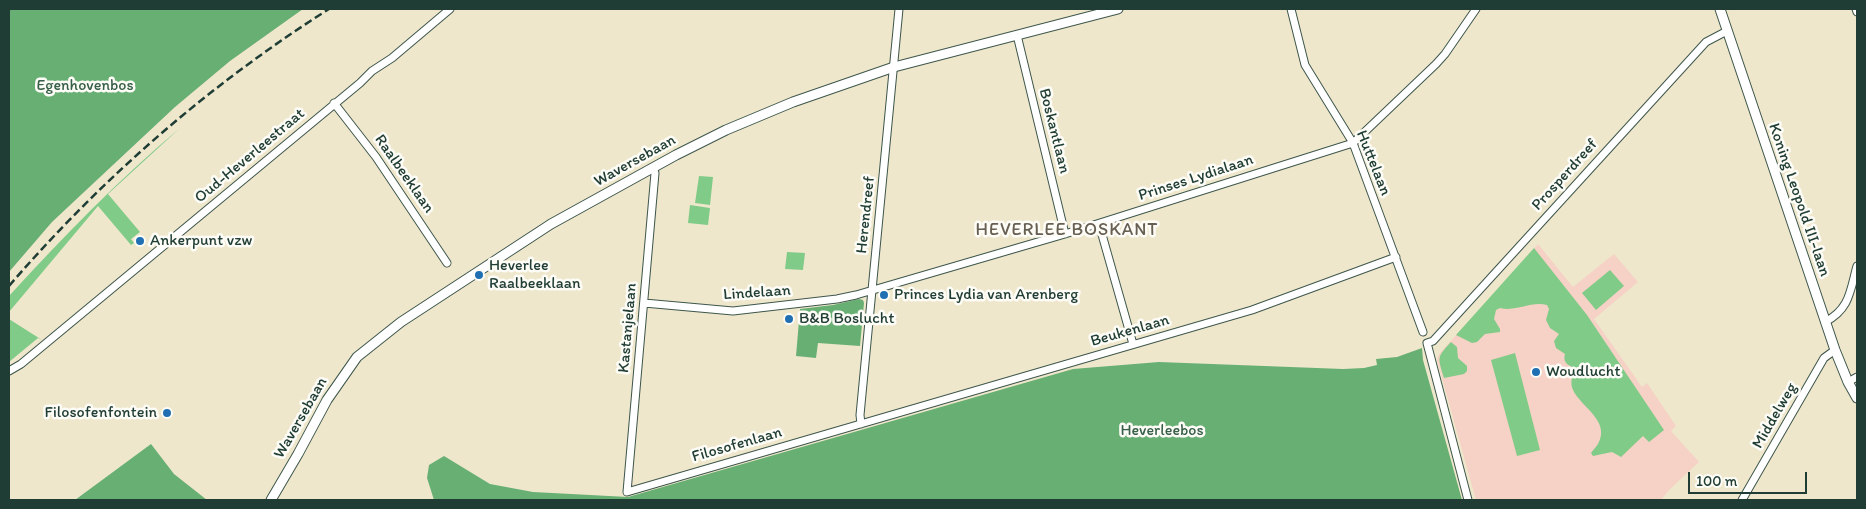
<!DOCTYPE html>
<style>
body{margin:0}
#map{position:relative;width:1866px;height:509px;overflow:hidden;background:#eee7cc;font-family:Itim,sans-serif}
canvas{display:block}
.frame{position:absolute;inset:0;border:10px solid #1f3d34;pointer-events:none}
.scale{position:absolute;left:1688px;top:472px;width:119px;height:22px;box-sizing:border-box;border:2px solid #1f3d34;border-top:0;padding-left:6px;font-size:15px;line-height:18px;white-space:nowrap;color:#1f3d34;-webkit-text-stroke:4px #fdfcf7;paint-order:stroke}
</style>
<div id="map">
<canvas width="1866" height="509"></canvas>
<div class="frame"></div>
<div class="scale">100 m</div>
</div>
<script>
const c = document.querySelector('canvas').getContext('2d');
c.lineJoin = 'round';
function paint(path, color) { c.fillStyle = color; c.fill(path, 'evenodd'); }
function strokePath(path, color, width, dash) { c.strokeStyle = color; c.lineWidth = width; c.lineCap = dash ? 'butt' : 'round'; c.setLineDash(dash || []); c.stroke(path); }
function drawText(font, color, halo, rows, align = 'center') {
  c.font = font + ' Itim,sans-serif'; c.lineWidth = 5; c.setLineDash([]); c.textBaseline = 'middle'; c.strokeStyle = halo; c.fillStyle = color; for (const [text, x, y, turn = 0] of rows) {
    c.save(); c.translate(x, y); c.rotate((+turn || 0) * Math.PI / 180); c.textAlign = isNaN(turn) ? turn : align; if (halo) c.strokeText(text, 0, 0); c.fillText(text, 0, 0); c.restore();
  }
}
paint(new Path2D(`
 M1538,244L1573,287L1614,254L1638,282L1594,319L1642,387L1647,383L1676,426L1671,431L1699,462L1669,490L1661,500H1476L1437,360L1439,354Z`), '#f6d1c5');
paint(new Path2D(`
 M180,128L108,194L140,232L131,239L134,243L131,245L98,206L9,312V296C63,237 118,180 180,128Z
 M699,176L713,177L710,205L695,203Z
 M690,205L710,208L708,225L688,223Z
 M1534,248L1587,315L1664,430L1649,442L1643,436L1621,457L1612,452L1593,456L1591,453C1593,450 1596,447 1598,444C1611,421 1581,407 1573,390C1569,382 1574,375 1572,367C1566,364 1563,361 1565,354L1556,348L1554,341L1559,334L1550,328L1546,320L1549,309L1547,305C1530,301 1517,312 1500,308L1496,310L1494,319L1500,329V332L1485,334L1477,342L1472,343L1456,335Z
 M787,252L805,253L803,270L785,269Z
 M1610,270L1624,286L1596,310L1582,293Z
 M9,319L42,340L38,338L9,362Z
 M1451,342L1457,347L1458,358L1467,366V371L1464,374L1444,378C1438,357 1436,358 1451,342Z
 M1515,353L1540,450L1517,456L1491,360Z`), '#81cb88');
paint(new Path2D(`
 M9,9H303L230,61L175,107L52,222L9,272Z
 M859,299L863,300L864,303L860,346L818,343L816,358L796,356L800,309L833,305Z
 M1422,348L1423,360L1462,500H434L427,478L429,465L444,456L490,484L533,492L628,497L1073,369L1159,362L1343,369L1364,368L1377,365L1376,359L1397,357Z
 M151,444L174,474L207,500H75Z`), '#68af74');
const minor = new Path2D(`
 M1291,9L1305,65L1353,143L1423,332
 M1856,9L1857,12
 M1017,35L1065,234
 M334,103L376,157L447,263
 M653,167L655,173L627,492L1252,310L1396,257
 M1099,224L1133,344
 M644,303L733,311L837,299L856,295L1065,234L1353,143L1436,64L1445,54L1476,9
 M1825,322C1850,309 1850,291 1857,266
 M9,371L21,364L360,83L372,71L392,58L450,9
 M1848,382L1857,377
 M861,424L860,415L899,9
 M1468,500L1427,343L1433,341L1443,330L1706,42L1727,31
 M1742,500L1824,358L1835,350`);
const tertiary = new Path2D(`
 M1720,9L1835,350L1848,382L1857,398
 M271,500L298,454L327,400L357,357L401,322L551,224L676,155L726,130L793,102L894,67L1118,9`);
strokePath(minor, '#3e564b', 9);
strokePath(tertiary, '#3e564b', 11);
strokePath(minor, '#fff', 7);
strokePath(tertiary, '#fff', 9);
strokePath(new Path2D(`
 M9,286C102,178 209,85 329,9`), '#1f3d34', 2.5, [8, 4]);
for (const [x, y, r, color] of [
 [140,241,5,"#1f6fb2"],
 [479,275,5,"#1f6fb2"],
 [884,295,5,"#1f6fb2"],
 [789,319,5,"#1f6fb2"],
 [1536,372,5,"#1f6fb2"],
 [167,413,5,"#1f6fb2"]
]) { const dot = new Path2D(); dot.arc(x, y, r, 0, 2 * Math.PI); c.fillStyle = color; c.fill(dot); strokePath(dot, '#fdfcf7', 2); }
drawText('16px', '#386049', '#fdfcf7', [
 ["Egenhovenbos",85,86],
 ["Heverleebos",1162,431]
]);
drawText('16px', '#1f3d34', '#fdfcf7', [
 ["Boskantlaan",1054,131,76],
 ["Oud-Heverleestraat",250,156,-40],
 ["Waversebaan",635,161,-29],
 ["Huttelaan",1373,163,68],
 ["Raalbeeklaan",404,174,55],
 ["Prosperdreef",1565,175,-48],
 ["Prinses Lydialaan",1196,178,-18],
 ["Koning Leopold III-laan",1799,200,71],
 ["Herendreef",866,215,-84],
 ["Lindelaan",757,293,-4],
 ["Kastanjelaan",628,328,-85],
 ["Beukenlaan",1130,331,-16],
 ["Middelweg",1775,416,-60],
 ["Waversebaan",301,418,-60],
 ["Filosofenlaan",737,445,-16]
]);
drawText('16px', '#1f3d34', '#fdfcf7', [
 ["Ankerpunt vzw",150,241],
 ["Heverlee",489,266],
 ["Raalbeeklaan",489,284],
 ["Princes Lydia van Arenberg",894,295],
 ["B&B Boslucht",799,319],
 ["Woudlucht",1546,372],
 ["Filosofenfontein",157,413,"right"]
], 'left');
c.letterSpacing = '1px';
drawText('18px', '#665f52', '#fdfcf7', [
 ["HEVERLEE BOSKANT",1067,230]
]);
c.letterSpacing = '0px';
</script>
